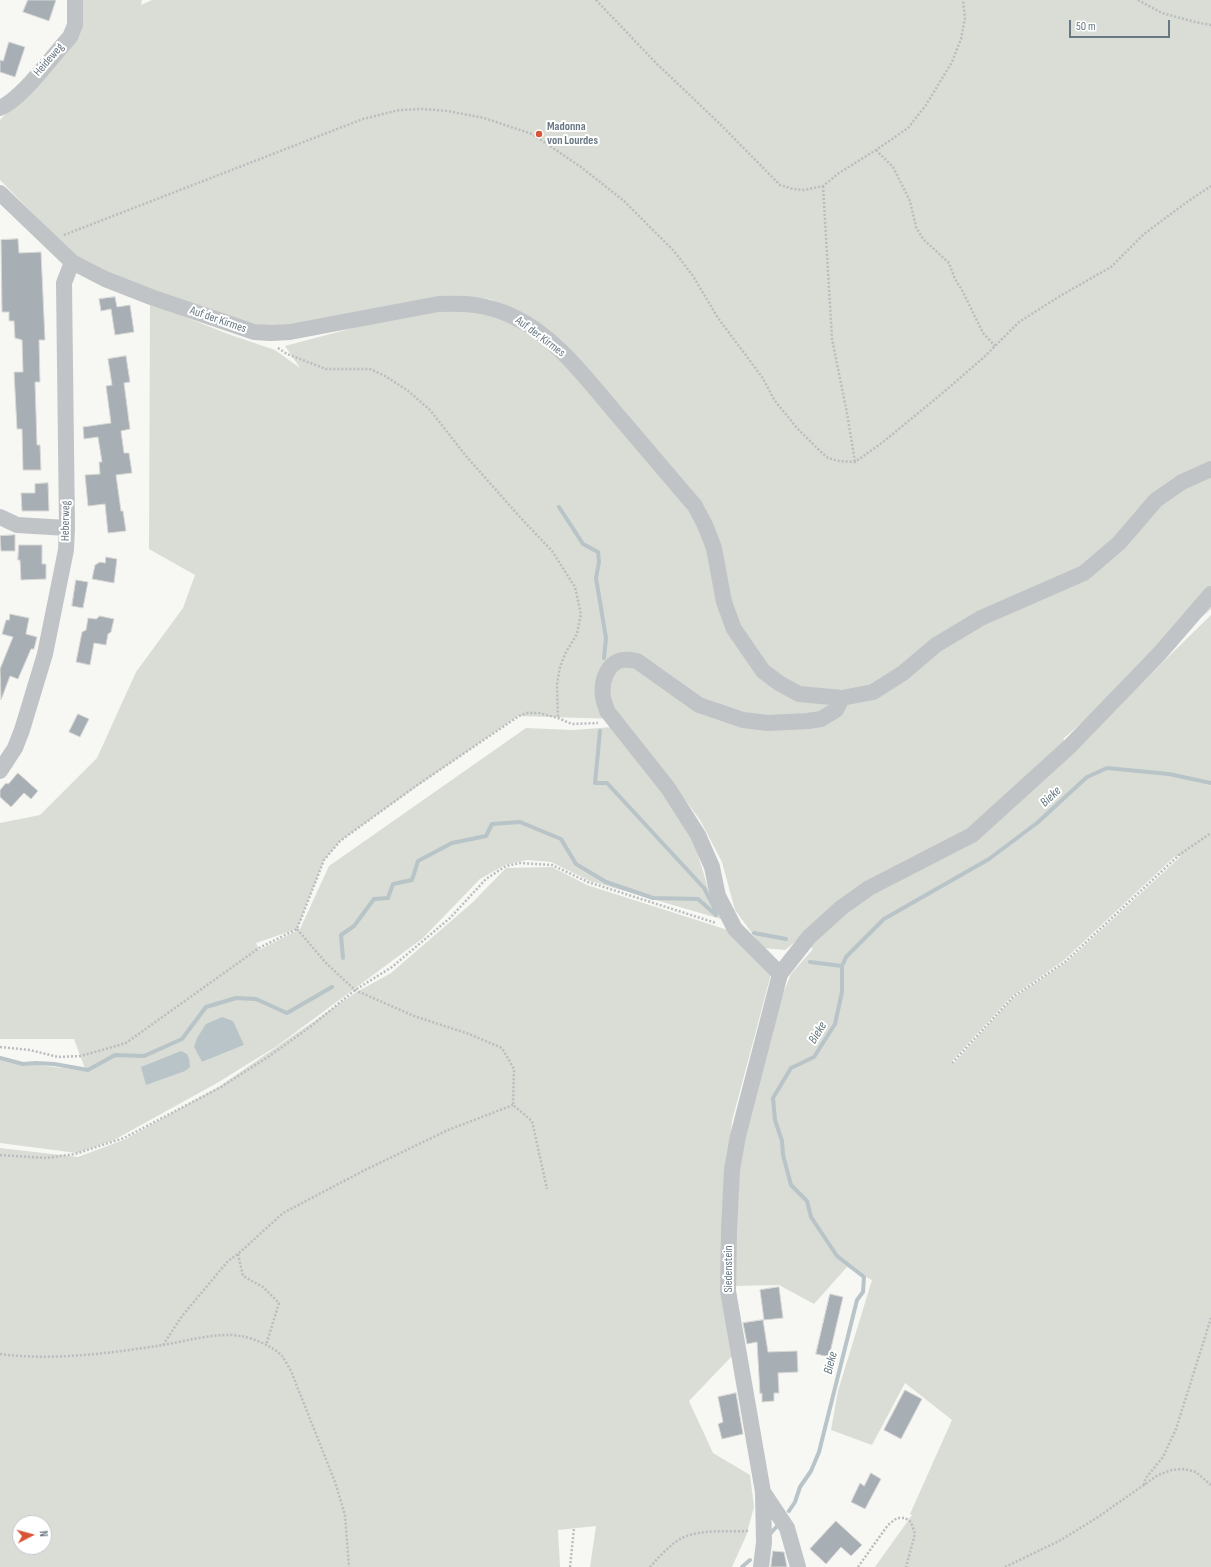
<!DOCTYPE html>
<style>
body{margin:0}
#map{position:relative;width:1211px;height:1567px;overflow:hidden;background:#f7f7f4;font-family:"Sofia Sans Condensed",sans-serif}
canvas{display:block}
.north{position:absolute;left:12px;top:1515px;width:40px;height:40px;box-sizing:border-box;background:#fff;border:1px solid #c3c9cd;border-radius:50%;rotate:84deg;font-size:11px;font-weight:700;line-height:16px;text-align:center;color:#687883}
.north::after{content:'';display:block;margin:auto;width:14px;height:18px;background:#d75434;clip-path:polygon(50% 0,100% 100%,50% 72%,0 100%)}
.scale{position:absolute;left:1069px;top:20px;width:101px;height:18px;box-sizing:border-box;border:2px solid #687883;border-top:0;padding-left:5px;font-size:12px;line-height:14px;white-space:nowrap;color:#687883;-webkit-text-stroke:3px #fff;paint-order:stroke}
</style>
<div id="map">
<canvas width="1211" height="1567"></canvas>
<div class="north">N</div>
<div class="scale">50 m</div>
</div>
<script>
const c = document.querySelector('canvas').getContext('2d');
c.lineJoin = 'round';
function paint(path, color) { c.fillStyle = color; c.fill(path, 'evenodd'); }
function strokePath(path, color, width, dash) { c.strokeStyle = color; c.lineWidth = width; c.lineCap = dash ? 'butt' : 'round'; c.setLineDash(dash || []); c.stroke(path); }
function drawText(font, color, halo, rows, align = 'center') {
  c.font = font + ' "Sofia Sans Condensed",sans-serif'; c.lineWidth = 4; c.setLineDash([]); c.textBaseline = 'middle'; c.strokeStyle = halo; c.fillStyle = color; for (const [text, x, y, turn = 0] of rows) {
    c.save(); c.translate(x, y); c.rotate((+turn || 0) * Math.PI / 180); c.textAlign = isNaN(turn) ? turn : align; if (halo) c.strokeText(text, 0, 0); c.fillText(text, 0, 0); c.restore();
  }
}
paint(new Path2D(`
 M80,0H142L141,5L152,0H1211V609L1063,739L1075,748L1211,615V1567H875L912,1515L910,1514L952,1420L905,1383L872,1445L831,1430L838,1391L872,1280L847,1267L814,1304L779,1285L734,1286L737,1174L765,1054L780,1001L791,974L813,949L801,937L785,950L763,948L735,910L722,862L700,820L659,765L617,719L518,716L416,787L340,841L324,860L297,929L256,943L259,950L300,929L329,866L526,728L573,730L613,727L663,790L695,845L708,888L721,919L590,881L551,862L527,860L505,865L480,879L423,938L277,1046L217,1083L114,1140L77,1153L0,1143V1060L86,1071L74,1039H0V823L40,815L97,758L136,672L183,608L195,575L149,549L150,303L228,334L275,350L300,368L285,346L391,318L448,310L499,314L556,354L675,491L697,522L706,509L689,487L562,341L527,315L490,299L439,296L295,324L264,326L223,316L107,274L76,257L0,180V120L60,56ZM1175,856H1181L1067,962L1012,999L954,1063L951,1062L1011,997L1063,961ZM244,1045L202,1062L194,1047Z
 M552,867L587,885L734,932L771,974L732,1121L727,1171L732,1356L689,1401L713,1453L750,1475L754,1507L746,1536L732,1567H590L596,1526L558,1530L560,1567H0V1148L78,1157L126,1139L220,1086L355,993L391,973L473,902L506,868ZM20,1523H44V1547H20Z`), '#d9ddd5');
paint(new Path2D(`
 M222,1017L233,1021L244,1045L202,1062L194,1047L197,1038L206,1024Z
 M181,1051L187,1054L189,1059L190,1067L185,1071L146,1085L141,1067Z`), '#b8c4c7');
strokePath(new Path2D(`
 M559,507L583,544L598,552L599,562L596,578L606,638L604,658
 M600,731L595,783H607L704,888L714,907L716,915
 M754,933L786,939
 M343,958L341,935L354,926L374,899L388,898L393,884L412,880L418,861L452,843L486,836L492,824L520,822L561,839L576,864L606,882L653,898L698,899L716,915
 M810,962L842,966
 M0,1058L23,1064L35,1063L54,1064L88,1070L115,1055L144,1056L182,1039L206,1007L236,998L256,999L287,1013L332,987
 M789,1511L795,1502L800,1487L811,1471L819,1452L857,1300L863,1292L864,1277L837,1256L811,1217L807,1201L791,1185L783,1155L782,1141L775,1120L773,1098L791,1068L814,1057L835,1024L842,992V966L846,957L884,919L989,859L1037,823L1087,777L1107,768L1169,774L1211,783
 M769,1535L779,1524
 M742,1567L750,1560`), '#b8c4c7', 4);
const building = new Path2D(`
 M28,0H56L49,21L23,12Z
 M9,42L25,47L15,77L0,72V60L3,61Z
 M18,239L19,253L41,252L45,340H39L40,382H35L37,445H40L41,470H23L22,429H17L14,372H23L22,340L15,338L14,321H9V312H2L1,240Z
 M115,297L117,307L130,305L134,332L115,335L111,309L101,311L99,299Z
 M126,356L130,382L124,383L130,429L121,431L124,453H129L132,473L116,475L121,511H123L126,531L108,533L105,504L88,506L85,475L100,474L99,462H102L98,437L84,439L83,427L111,423L106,386L112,385L108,359Z
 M48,483L49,511H22L21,493H35V484Z
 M15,535V551H1L0,536Z
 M19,545H42V564H46V579L21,580L20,560H18Z
 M106,557L117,559L114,583L92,579L95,565L100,562L105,563Z
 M76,580L88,582L83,608L72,606Z
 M10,614L29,618L26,634L37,637L34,649H31L18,679L10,676L1,700L0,669L13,637L2,634L6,620H9Z
 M100,616L114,619L111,632L108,634L106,645L94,643L90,665L76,662L82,632L86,630L88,618L96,619Z
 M78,714L89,719L80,737L69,732Z
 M18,773L38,791L31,799L24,793L11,807L0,797V790L6,783L8,784Z
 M779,1287L783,1318L764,1320L760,1290Z
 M830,1294L843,1297L829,1357L816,1354Z
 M763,1320L768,1352L797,1351L798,1372L778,1373L779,1393H774V1401L762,1402V1393L760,1394L757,1342L747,1344L743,1323Z
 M905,1390L922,1399L901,1439L884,1430Z
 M736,1393L743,1434L722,1439L718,1424L723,1422L718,1397Z
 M871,1473L881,1479L865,1509L851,1502L860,1483L864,1486Z
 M836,1521L862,1545L851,1556L841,1547L826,1564L810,1549Z
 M773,1551L784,1552L787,1567H771Z`);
paint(building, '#a8afb4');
strokePath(building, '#d8d8d6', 1);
strokePath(new Path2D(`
 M596,0L655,62L720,124L780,185L793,189L804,190L823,186L839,173L876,150L908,128L926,105L952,62L961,39L965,18L963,0
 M1138,0L1162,13L1195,22L1211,25
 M876,150L893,167L910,201L916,227L923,239L949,263L955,279L962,290L983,333L995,346
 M823,186L832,339L847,413L855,462
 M64,235L363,119L399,110L422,109L448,111L484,118L532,134L581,167L624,201L674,251L693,276L718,318L762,377L775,401L797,428L820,451L828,458L839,461L855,462L883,442L945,391L983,358L1019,322L1060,296L1111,267L1144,234L1187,202L1211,186
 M278,348L287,354L326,369H370L385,376L407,390L430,410L466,456L519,516L552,551L575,587L581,614L577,634L566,652L560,667L557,684L558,718
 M297,929L326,963L355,990L414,1016L469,1034L502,1048L514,1069L513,1105L532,1121L547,1189
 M0,1047L30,1050L58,1057L81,1056L126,1043L259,948L297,929L324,860L340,841L416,786L519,716L527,713H539L558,718L572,724L598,723
 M952,1063L1013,997L1065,962L1179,855L1211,833
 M0,1155L46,1158L75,1154L124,1138L221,1087L268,1057L310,1027L355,990L392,967L450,918L486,879L506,866L520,863L552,865L588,882L716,923
 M238,1254L243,1276L263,1287L279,1303L266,1345
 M163,1345L182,1316L228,1261L238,1254L283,1213L363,1171L448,1130L513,1105
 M0,1354C52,1361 112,1353 163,1345C187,1341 217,1332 241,1336C253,1338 274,1347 282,1356C285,1360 288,1366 291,1371L335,1482L345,1515L349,1567
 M1144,1485L1145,1479L1163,1457L1176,1429L1211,1318
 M570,1567L574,1528
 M650,1567C658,1558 667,1548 677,1541C696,1528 727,1532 749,1531
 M858,1567L888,1525L897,1518H905L911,1522L915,1534L906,1567
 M1005,1567L1061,1540L1098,1517L1158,1475L1172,1470L1184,1469L1196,1472L1211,1485`), '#babdbf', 2.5, [2, 2]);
strokePath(new Path2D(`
 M0,108C23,98 52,56 70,37L75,25V0
 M0,193L72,262L105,279L151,297L254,332L271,333L290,332L438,304C466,303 486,304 512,316C553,334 585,377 614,411C641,443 668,474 695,506L705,525L714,548L724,602L734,629L763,671L779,683L799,694L842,698L873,692L903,673L936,645L981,618L1084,573L1119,543L1156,500L1182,482L1211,469
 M0,517L17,525L67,528
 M0,771L15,748L22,730L45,654L66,550L67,528L64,283L72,262
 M780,974L735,929L718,896L712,867L698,835L668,788L607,711C606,706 603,701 603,696C601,682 607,663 622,660C627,659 632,660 637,661L699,705L743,720L768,723L808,721L821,719L836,710L842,698
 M763,1492L787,1528L798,1567
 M761,1567L764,1542L763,1492L728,1291L729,1230L732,1170L738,1136L780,974L809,937L841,908L869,888L972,835L1070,746L1160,653L1211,594`), '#c0c4c7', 16);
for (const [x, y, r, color] of [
 [539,134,4,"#d75434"]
]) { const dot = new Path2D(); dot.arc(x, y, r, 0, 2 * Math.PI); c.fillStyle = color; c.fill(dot); strokePath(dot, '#fff', 1.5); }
drawText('12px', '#687883', '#fff', [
 ["Heideweg",49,60,-49],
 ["Auf der Kirmes",218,320,19],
 ["Auf der Kirmes",540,337,37],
 ["Heberweg",66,521,-89],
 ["Siedenstein",729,1269,-90]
]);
drawText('bold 12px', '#687883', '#fff', [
 ["Madonna",547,127],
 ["von Lourdes",547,141]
], 'left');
drawText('italic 13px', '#63797f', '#fff', [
 ["Bieke",1051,797,-43],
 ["Bieke",818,1033,-58],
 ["Bieke",831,1363,-76]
]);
</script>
